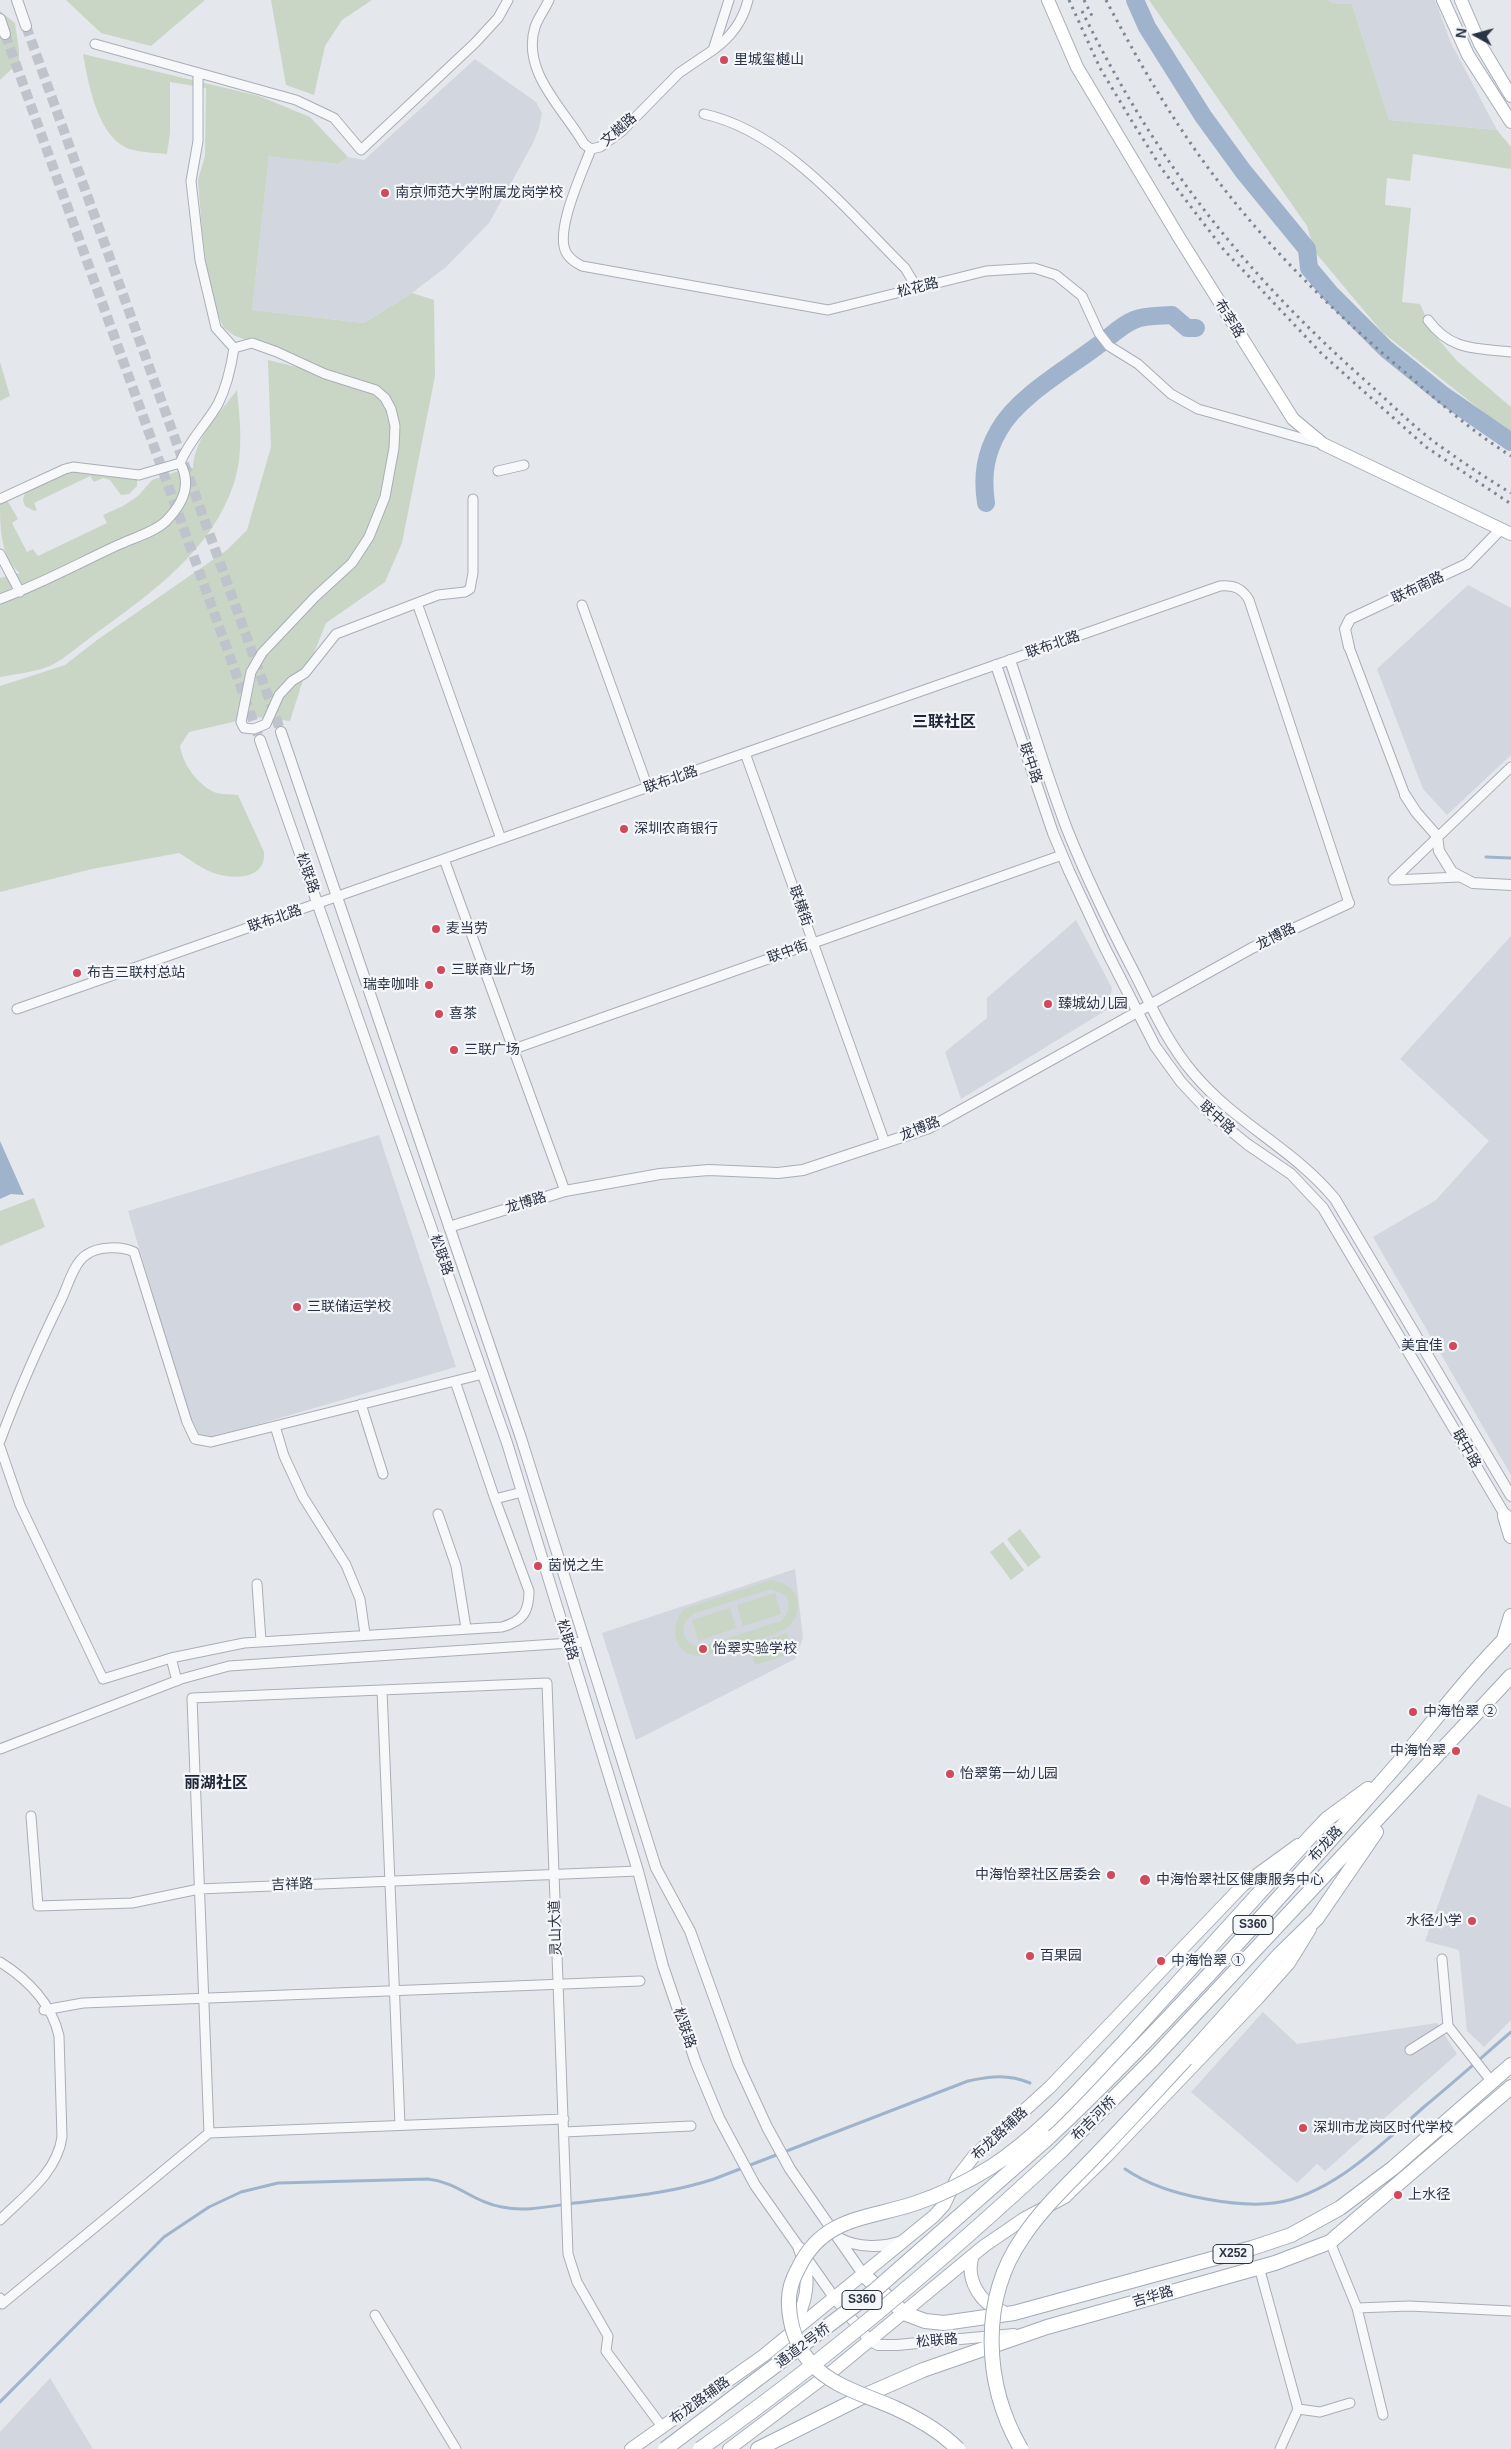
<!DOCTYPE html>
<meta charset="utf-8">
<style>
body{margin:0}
#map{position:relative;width:1511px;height:2449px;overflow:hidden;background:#e4e7ec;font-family:Helvetica,sans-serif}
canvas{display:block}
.north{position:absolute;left:1451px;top:10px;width:50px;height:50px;-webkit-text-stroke:4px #f4f6f9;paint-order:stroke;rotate:277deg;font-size:14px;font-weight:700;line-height:20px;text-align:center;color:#2b3445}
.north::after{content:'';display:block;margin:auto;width:18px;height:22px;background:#2b3445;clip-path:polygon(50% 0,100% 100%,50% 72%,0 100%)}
</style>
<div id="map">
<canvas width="1511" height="2449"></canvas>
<div class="north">N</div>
</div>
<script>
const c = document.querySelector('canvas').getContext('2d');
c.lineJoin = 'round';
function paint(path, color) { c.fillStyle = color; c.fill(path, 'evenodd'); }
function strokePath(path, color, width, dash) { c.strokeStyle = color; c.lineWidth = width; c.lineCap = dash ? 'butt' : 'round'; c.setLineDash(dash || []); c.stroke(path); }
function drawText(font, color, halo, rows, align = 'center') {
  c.font = font + ' Helvetica,"Noto Sans SC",sans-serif'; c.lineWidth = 4.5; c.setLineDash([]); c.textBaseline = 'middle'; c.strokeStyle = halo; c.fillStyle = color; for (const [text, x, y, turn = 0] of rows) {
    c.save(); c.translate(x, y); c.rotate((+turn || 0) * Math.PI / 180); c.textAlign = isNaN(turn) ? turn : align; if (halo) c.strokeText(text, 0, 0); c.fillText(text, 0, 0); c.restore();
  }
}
paint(new Path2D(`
 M1328,0H1435L1451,43L1497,130L1389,120L1352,4L1332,3Z
 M475,59L536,102L542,113L539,128L533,143L489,223L446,267L412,293L364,323L252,310L269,155L338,164L348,157L364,160Z
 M1468,585L1511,608V755L1447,815L1423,789L1377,669Z
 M1076,920L1112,988L1108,1009L961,1099L945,1052L987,1018V998Z
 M1511,936V1475L1373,1237L1436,1200L1489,1141L1400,1059Z
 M379,1135L456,1367L197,1442L128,1211Z
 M795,1569L803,1638L795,1659L636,1740L602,1633Z
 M1478,1794L1511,1808V2020L1484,2047L1467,2031L1459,1950L1425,1941Z
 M1263,2012L1297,2044L1437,2023L1457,2054L1325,2171L1317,2164L1297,2183L1191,2092Z
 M50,2378L93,2449H0V2432Z`), '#d2d6de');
paint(new Path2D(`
 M66,0H205L151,46L101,33Z
 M271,0H372L342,20L325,46L314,95L286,85Z
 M1149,0H1328L1332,3L1352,4L1389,120L1497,130L1511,147V169L1413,154L1410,181L1387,178L1385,205L1411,208L1402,302L1420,304L1433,333L1457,361L1511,407V434L1382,332L1315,252L1307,226Z
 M0,11L15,23L19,50V62L0,80Z
 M83,54L259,96L310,117L348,157L338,164L269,156L252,310L364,323L412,293L434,300L435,376L402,543L385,582L326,623L302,683L290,721L255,717L189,732L180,746C183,764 196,783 214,792C221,795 231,794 238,795L264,852C266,878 237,880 217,874C204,871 190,859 179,853L92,869L0,892V686L65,665L97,640L227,550L247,530L271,447L268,360L313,371L316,364L235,336L224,328L216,311L209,286L202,231L198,180L205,156L206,88L170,82V133L167,154C156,153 134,152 125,147C97,133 88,82 83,54Z
 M0,362L10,396L0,401Z
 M237,390C240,422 244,452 234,483C212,551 150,594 95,634C81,644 67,657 52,665C37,672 16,674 0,677V578L20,573C0,558 0,525 0,502L7,500L18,519L12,523L27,552L33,549L38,556L107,523L103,515L123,506L138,496L152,480L190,467L193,468C194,438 220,413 237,390Z
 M76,470L135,478L137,479V486L129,494L121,495L110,480L103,478L94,482L90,476L34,503L37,510L34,511L25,506L23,500L25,492L60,473Z
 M34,1198L45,1227L0,1246V1211Z
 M1020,1529L1041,1557L1028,1567L1007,1539Z
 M1003,1542L1024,1570L1011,1580L990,1552Z
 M771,1580C783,1582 794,1587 797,1600C799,1610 796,1621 787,1628C779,1634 710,1656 699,1656C672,1655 668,1623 686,1608ZM771,1589L785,1595C791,1604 790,1613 781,1621L700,1647C689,1646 683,1638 683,1627L687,1619L695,1613Z
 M775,1593L781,1614L743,1626L737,1605Z
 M730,1608L736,1628L698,1641L692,1620Z
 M787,1633L793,1653L755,1665L749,1645Z`), '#c9d6c5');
paint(new Path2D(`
 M0,1141L24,1195L11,1194L0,1199Z`), '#9fb4cc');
strokePath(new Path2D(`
 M1486,857L1511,858
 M1125,2169C1150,2186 1177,2194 1206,2199C1228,2203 1252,2206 1274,2203C1331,2196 1384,2142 1425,2106C1454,2082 1482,2057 1511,2032
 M0,2402L164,2237L209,2207L241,2192L278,2183L428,2179C457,2182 475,2203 502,2207C526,2212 551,2206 575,2203C622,2197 669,2194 714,2179L968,2081C992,2076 1008,2074 1030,2083`), '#9fb4cc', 3);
strokePath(new Path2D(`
 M1135,0L1147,27L1203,116L1243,171L1307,249L1309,268L1330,293L1386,349L1443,395L1511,442
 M986,503C982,476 985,454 999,430C1017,397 1067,369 1097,346C1109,338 1121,325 1134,320C1145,315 1160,316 1172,315L1187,328H1196`), '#9fb4cc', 18);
strokePath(new Path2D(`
 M26,26L281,732
 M5,34L260,740`), '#bfc3cb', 10, [10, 5]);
const minor = new Path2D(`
 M549,0C545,9 538,18 535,27C521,72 564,109 584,144L591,149L600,147L622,131L679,73L713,50L729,0
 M95,44L296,100L334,118L361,150L475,43L498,18L508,0
 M713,50C730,38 743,21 748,0
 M704,114C785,132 848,212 905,268L917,288
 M591,149C583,171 553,233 567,254C571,260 576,263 582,266L828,310L986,271L1034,268L1056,275L1082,296L1099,333L1109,346L1138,364L1171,394L1198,409L1319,443
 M1428,320C1451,351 1475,348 1511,352
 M234,348L252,343L277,352L325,374L376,390L385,398L391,409L395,426L394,448L385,497L369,537L352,563L315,597L262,653L251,672L241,722L244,728L254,729L266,724L279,695L292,681L305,673L336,634L438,595L465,592L470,589L473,573V499
 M498,471L524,465
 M0,499L65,469L73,467L139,475L180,463
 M0,554L20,592
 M0,599C41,584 79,563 118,545C133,538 155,532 166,521C183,504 192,484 180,463C190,439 206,425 218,404C227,386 231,368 234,348L216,328L200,260L191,181L198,141V73
 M417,603L501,839
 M582,605L648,788
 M1349,647L1405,795
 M745,753L885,1143
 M444,859L565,1191
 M1393,880L1511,767
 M1393,880L1459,877
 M17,1009L1220,586C1234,585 1242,588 1249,600L1349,903
 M514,1049L1062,855
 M455,1381L495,1499L522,1492
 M361,1404L383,1474
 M275,1426L284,1456L303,1497L346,1565L360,1599L365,1634
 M0,1441C18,1392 39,1345 62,1298C68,1285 74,1263 86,1255C98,1246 122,1246 134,1252L187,1422L195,1439L211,1442L483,1374
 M0,1447L20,1505L103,1679L171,1658
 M438,1514L456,1566L466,1628
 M257,1584L261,1641
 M177,1681L171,1658L244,1643L502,1627C523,1621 529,1612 529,1591L495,1499
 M382,1690L400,2125
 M0,1749L181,1679L229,1666L585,1642
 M31,1816L38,1906L132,1903L199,1889L638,1871
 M1442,1959L1448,2026L1492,2082
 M0,1962C27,1979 52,2004 59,2036L62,2137C57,2173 24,2196 0,2220
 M44,2010L83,2003L640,1981
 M1410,2050L1448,2026
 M564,2132L691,2126
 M209,2133L192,1698L547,1683L568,2254L577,2282L608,2336L606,2351L663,2428
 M1330,2242L1357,2308L1383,2415
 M1259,2267L1298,2409L1280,2449
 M0,2298L2,2304L209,2133L564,2119
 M1357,2308L1409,2306L1511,2311
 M375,2315L456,2449
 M1298,2409L1320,2412L1350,2403`);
const tertiary = new Path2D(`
 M17,0L26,26
 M0,19L5,34
 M1349,647L1345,629L1350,619L1467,564L1501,529
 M1010,660C1029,716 1046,774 1067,829C1087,879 1111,928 1136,976C1153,1010 1169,1045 1194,1074C1235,1123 1294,1149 1335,1199L1511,1496
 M996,665L1053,833L1069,871L1104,946L1155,1046L1181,1082L1212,1115L1247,1144L1291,1174L1323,1208L1508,1520
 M281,732L521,1438L656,1868L690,1931L738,2064L767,2127L790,2169L863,2274
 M260,740L507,1443L638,1871L663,1966L696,2063L719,2118L755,2185L833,2296L870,2341L878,2345H897L1014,2334
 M1405,795L1416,812L1437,836L1439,851L1452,872L1473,883L1511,885
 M449,1227L565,1191L660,1174L709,1170L778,1173L803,1170L929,1128L1252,948L1349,903
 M839,2238C857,2248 883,2248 902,2241`);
const secondary = new Path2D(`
 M1048,0L1077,67L1180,239L1293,419L1323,444L1511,534
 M1443,0L1468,55L1511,122
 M1461,0L1480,44L1511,96
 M973,2255C965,2278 979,2303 1002,2311
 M792,2327C808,2303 811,2276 800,2249
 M631,2449L763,2356L934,2216L944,2205L957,2178L974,2156L1050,2087L1243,1885L1298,1845
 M729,2449L835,2369L984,2246L1025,2218L1065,2197L1106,2157L1257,1999L1289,1963L1310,1929`);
const primary = new Path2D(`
 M1505,1516L1511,1536
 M1504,1639L1511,1616
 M1125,2041L1309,1838L1327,1819L1368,1789
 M1186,2059L1279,1955L1317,1918L1376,1832
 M1048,2138C1168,2025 1277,1900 1387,1776C1429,1729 1466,1677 1511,1633
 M1060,2152L1153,2059L1511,1676
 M863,2274L904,2313L925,2321L944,2323L1014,2313L1252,2248L1291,2235L1340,2208L1393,2168L1511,2065
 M758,2449L868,2394L923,2370L1047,2327L1275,2263L1330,2242L1511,2087`);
strokePath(minor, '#a9aeb7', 11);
strokePath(tertiary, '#a9aeb7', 12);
strokePath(secondary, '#a9aeb7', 14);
strokePath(primary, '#a3abb8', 16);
strokePath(minor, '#f7f8fa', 9);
strokePath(tertiary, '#f7f8fa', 10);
strokePath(secondary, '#fff', 12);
strokePath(primary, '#fff', 14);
strokePath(new Path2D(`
 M1069,0L1100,68L1133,123L1162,169L1224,250L1321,353L1426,447L1511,504
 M1084,0L1092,16
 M1106,0C1136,57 1168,113 1206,165C1263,243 1333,312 1407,374C1440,403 1474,433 1511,456
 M1082,11C1156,162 1243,272 1368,383C1389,402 1410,423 1433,441C1458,459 1484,477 1511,493`), '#7d8696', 3, [2.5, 5]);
const primaryBridge = new Path2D(`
 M665,2449L874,2291L1048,2138
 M700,2449C828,2359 946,2258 1060,2152
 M958,2449C941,2432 917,2418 895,2408C866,2395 832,2387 810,2362C797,2347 790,2326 789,2306C788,2291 792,2280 799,2267C824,2216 869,2219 916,2203C943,2194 967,2182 991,2167C1042,2134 1084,2084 1125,2041
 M1021,2449C984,2385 979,2300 1023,2237C1045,2204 1074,2179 1101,2150C1130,2120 1158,2089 1186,2059`);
strokePath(primaryBridge, '#a3abb8', 16, []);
strokePath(primaryBridge, '#fff', 14);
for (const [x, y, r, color] of [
 [724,60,5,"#d1495b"],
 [385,193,5,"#d1495b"],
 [624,829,5,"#d1495b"],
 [436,929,5,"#d1495b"],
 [441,970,5,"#d1495b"],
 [77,973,5,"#d1495b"],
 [429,985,5,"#d1495b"],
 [1048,1004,5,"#d1495b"],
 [439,1014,5,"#d1495b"],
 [454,1050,5,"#d1495b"],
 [297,1307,5,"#d1495b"],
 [1453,1346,5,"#d1495b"],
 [538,1566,5,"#d1495b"],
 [703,1649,5,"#d1495b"],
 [1413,1712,5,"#d1495b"],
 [1456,1751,5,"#d1495b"],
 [950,1774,5,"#d1495b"],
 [1111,1875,5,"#d1495b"],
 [1145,1880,6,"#d1495b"],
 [1472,1921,5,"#d1495b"],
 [1030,1956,5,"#d1495b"],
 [1161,1961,5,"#d1495b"],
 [1303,2128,5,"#d1495b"],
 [1398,2195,5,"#d1495b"]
]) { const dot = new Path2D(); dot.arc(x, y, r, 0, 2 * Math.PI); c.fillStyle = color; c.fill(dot); strokePath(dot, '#f4f6f9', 2); }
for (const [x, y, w] of [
 [1253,1925,40],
 [1233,2254,40],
 [862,2300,40]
]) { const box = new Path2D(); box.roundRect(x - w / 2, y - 9.5, w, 19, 4); c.fillStyle = '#f4f6f9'; c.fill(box); strokePath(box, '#2b3445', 1); }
drawText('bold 12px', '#2b3445', null, [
 ["S360",1253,1925],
 ["X252",1233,2254],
 ["S360",862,2300]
]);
drawText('14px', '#2b3445', '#f4f6f9', [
 ["里城玺樾山",734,60],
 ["南京师范大学附属龙岗学校",395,193],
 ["深圳农商银行",634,829],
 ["麦当劳",446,929],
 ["三联商业广场",451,970],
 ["布吉三联村总站",87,973],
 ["瑞幸咖啡",419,985,"right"],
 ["臻城幼儿园",1058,1004],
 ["喜茶",449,1014],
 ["三联广场",464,1050],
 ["三联储运学校",307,1307],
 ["美宜佳",1443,1346,"right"],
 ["茵悦之生",548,1566],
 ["怡翠实验学校",713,1649],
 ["中海怡翠 ②",1423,1712],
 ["中海怡翠",1446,1751,"right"],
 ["怡翠第一幼儿园",960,1774],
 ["中海怡翠社区居委会",1101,1875,"right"],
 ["中海怡翠社区健康服务中心",1156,1880],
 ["水径小学",1462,1921,"right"],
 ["百果园",1040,1956],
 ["中海怡翠 ①",1171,1961],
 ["深圳市龙岗区时代学校",1313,2128],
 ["上水径",1408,2195]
], 'left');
drawText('14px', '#2b3445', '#f4f6f9', [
 ["文樾路",619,130,-41],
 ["松花路",918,288,-14],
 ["布李路",1229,319,58],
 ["联布南路",1418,588,-25],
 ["联布北路",1053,645,-19],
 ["联中路",1030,763,71],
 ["联布北路",671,780,-19],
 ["松联路",307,873,71],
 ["联横街",800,906,70],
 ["联布北路",275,919,-19],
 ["龙博路",1276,937,-27],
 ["联中街",788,952,-20],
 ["联中路",1217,1118,42],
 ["龙博路",920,1129,-22],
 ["龙博路",526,1203,-17],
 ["松联路",441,1255,71],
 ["联中路",1466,1449,60],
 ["松联路",567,1640,73],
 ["布龙路",1326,1844,-48],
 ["吉祥路",292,1885,-2],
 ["灵山大道",556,1928,-92],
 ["松联路",684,2028,71],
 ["布吉河桥",1094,2119,-45],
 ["布龙路辅路",1000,2134,-43],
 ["吉华路",1153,2297,-16],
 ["松联路",937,2341,-5],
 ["通道2号桥",803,2346,-37],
 ["布龙路辅路",700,2401,-36]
]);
drawText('bold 16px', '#1d2536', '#f4f6f9', [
 ["三联社区",944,723],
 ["丽湖社区",216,1784]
]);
</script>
